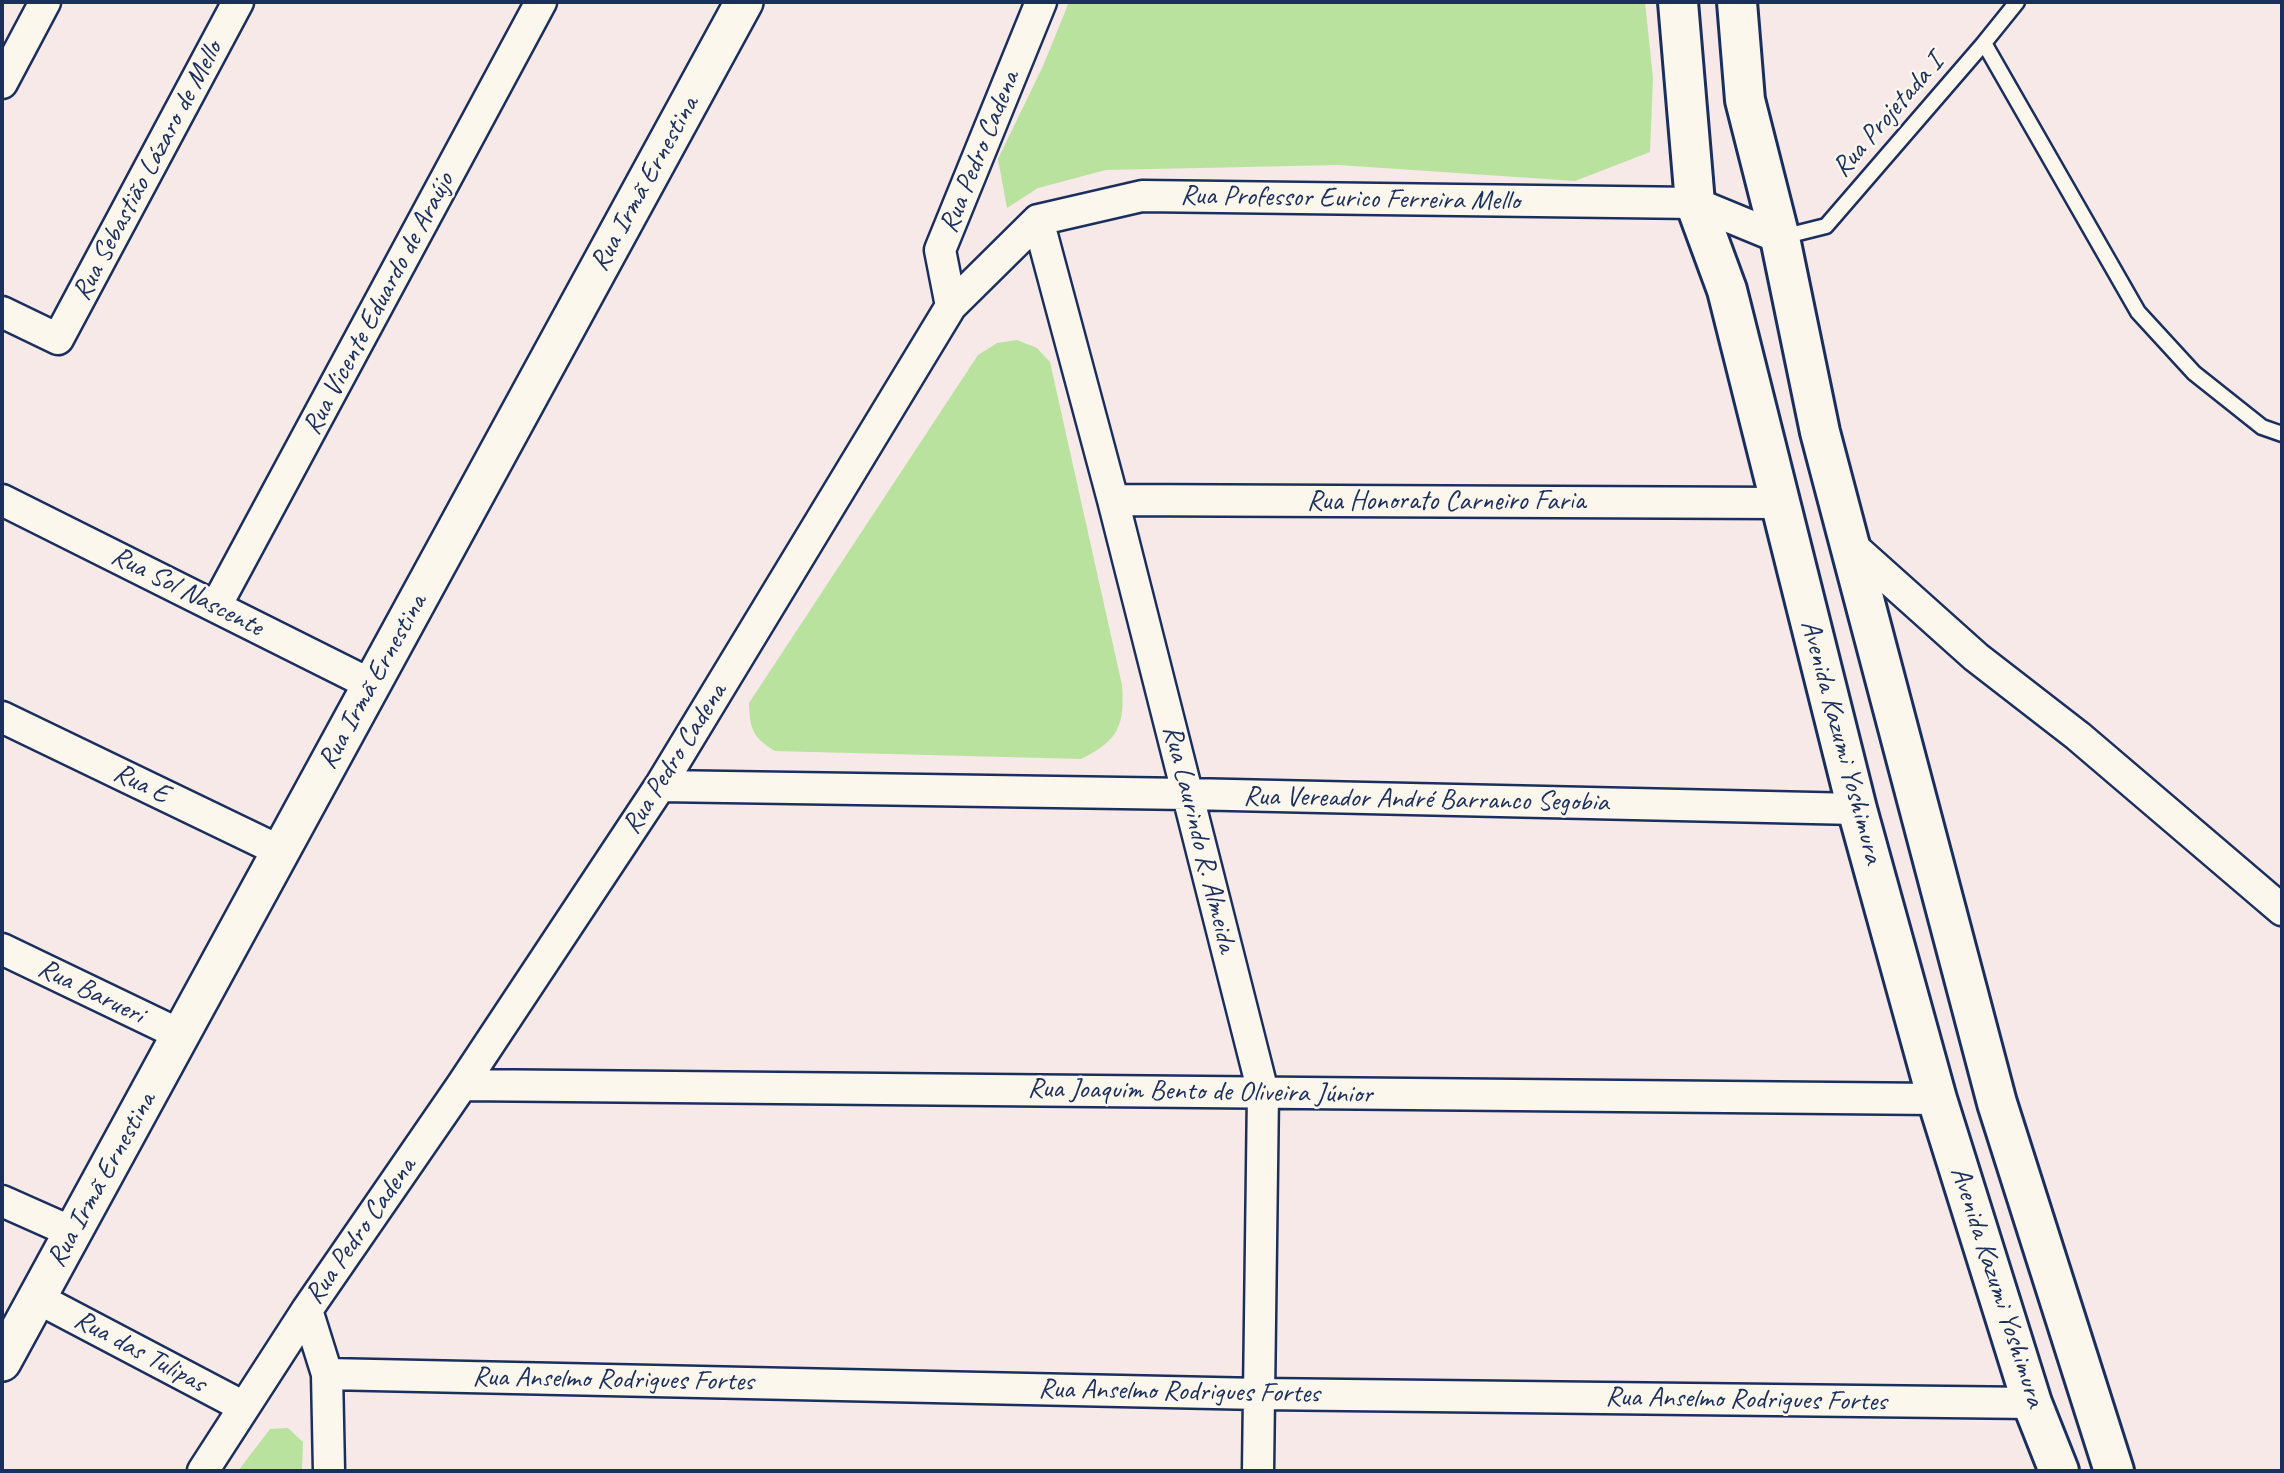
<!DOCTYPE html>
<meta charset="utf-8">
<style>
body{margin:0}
#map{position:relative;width:2284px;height:1473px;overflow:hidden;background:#f6e9e7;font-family:Caveat,sans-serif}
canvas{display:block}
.frame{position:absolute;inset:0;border:4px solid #1b2f5e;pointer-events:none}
</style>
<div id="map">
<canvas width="2284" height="1473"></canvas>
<div class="frame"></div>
</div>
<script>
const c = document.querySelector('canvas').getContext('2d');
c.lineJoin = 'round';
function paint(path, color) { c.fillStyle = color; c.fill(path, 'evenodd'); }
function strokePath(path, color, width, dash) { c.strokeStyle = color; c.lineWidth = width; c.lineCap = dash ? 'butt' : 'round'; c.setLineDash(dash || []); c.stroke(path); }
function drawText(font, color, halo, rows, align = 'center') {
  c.font = font + ' Caveat,sans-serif'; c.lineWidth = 5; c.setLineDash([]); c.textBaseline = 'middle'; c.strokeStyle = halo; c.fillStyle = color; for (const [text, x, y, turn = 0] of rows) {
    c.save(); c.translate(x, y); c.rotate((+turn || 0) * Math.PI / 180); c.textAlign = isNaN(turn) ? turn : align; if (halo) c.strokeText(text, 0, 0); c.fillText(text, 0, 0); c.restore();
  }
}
paint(new Path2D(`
 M1069,2H1645L1653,78L1650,152L1575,181L1339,165L1106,170L1038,188L1007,208L998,159L1043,66Z
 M1017,340L1037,348L1050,362L1122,685C1125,726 1118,741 1081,759L775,751C752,737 750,729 749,703L978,355L997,343Z
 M288,1428L303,1442L302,1471H238L270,1429Z`), '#b9e29f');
const service = new Path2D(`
 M1984,43L2138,312L2194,373L2262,427L2282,434
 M1782,237L1826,226L1984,43L2017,2`);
const minor = new Path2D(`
 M2,83L45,2
 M1038,220L1113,500L1263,1092L1258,1471
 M951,306L1038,220L1142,196L1695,203L1780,238
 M2,312L58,339L238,2
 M2,500L372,685
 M1113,500L1779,503
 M1852,546L1976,657L2078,736L2282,910
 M216,606L541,2
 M2,717L280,851
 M660,786L1187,794L1857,809
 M2,949L181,1035
 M462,1085L1937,1099
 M2,1201L74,1233
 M37,1298L244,1407
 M307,1310L327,1374L329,1471
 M327,1374L1260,1394L2032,1403
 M203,1471L307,1310L462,1085L660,786L951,306L940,250L1041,2`);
const tertiary = new Path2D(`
 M2,1362L744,2`);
const secondary = new Path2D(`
 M1678,2L1695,203L1727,290L1857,809L1937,1099L2032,1403L2059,1471
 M1737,2L1745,100L1780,238L1820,432L1997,1103L2114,1471`);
strokePath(service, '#1b2f5e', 19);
strokePath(minor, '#1b2f5e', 35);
strokePath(tertiary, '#1b2f5e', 42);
strokePath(secondary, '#1b2f5e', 44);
strokePath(service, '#fbf7ec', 14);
strokePath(minor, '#fbf7ec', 30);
strokePath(tertiary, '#fbf7ec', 37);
strokePath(secondary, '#fbf7ec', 38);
drawText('28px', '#1b2f5e', '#fbf7ec', [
 ["Rua Projetada I",1888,116,-49],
 ["Rua Pedro Cadena",980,152,-68],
 ["Rua Sebastião Lázaro de Mello",148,171,-62],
 ["Rua Irmã Ernestina",645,184,-61],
 ["Rua Professor Eurico Ferreira Mello",1350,199,1],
 ["Rua Vicente Eduardo de Araújo",379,304,-62],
 ["Rua Honorato Carneiro Faria",1446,502],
 ["Rua Sol Nascente",187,592,27],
 ["Rua Irmã Ernestina",373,682,-61],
 ["Avenida Kazumi Yoshimura",1841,742,75],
 ["Rua Pedro Cadena",675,759,-58],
 ["Rua E",141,784,26],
 ["Rua Vereador André Barranco Segobia",1426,800,1],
 ["Rua Laurindo R. Almeida",1199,839,76],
 ["Rua Barueri",91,992,26],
 ["Rua Joaquim Bento de Oliveira Júnior",1200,1092,1],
 ["Rua Irmã Ernestina",102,1180,-61],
 ["Rua Pedro Cadena",361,1231,-55],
 ["Avenida Kazumi Yoshimura",1997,1287,72],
 ["Rua das Tulipas",140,1352,28],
 ["Rua Anselmo Rodrigues Fortes",613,1380,1],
 ["Rua Anselmo Rodrigues Fortes",1179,1392,1],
 ["Rua Anselmo Rodrigues Fortes",1746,1400,1]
]);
</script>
